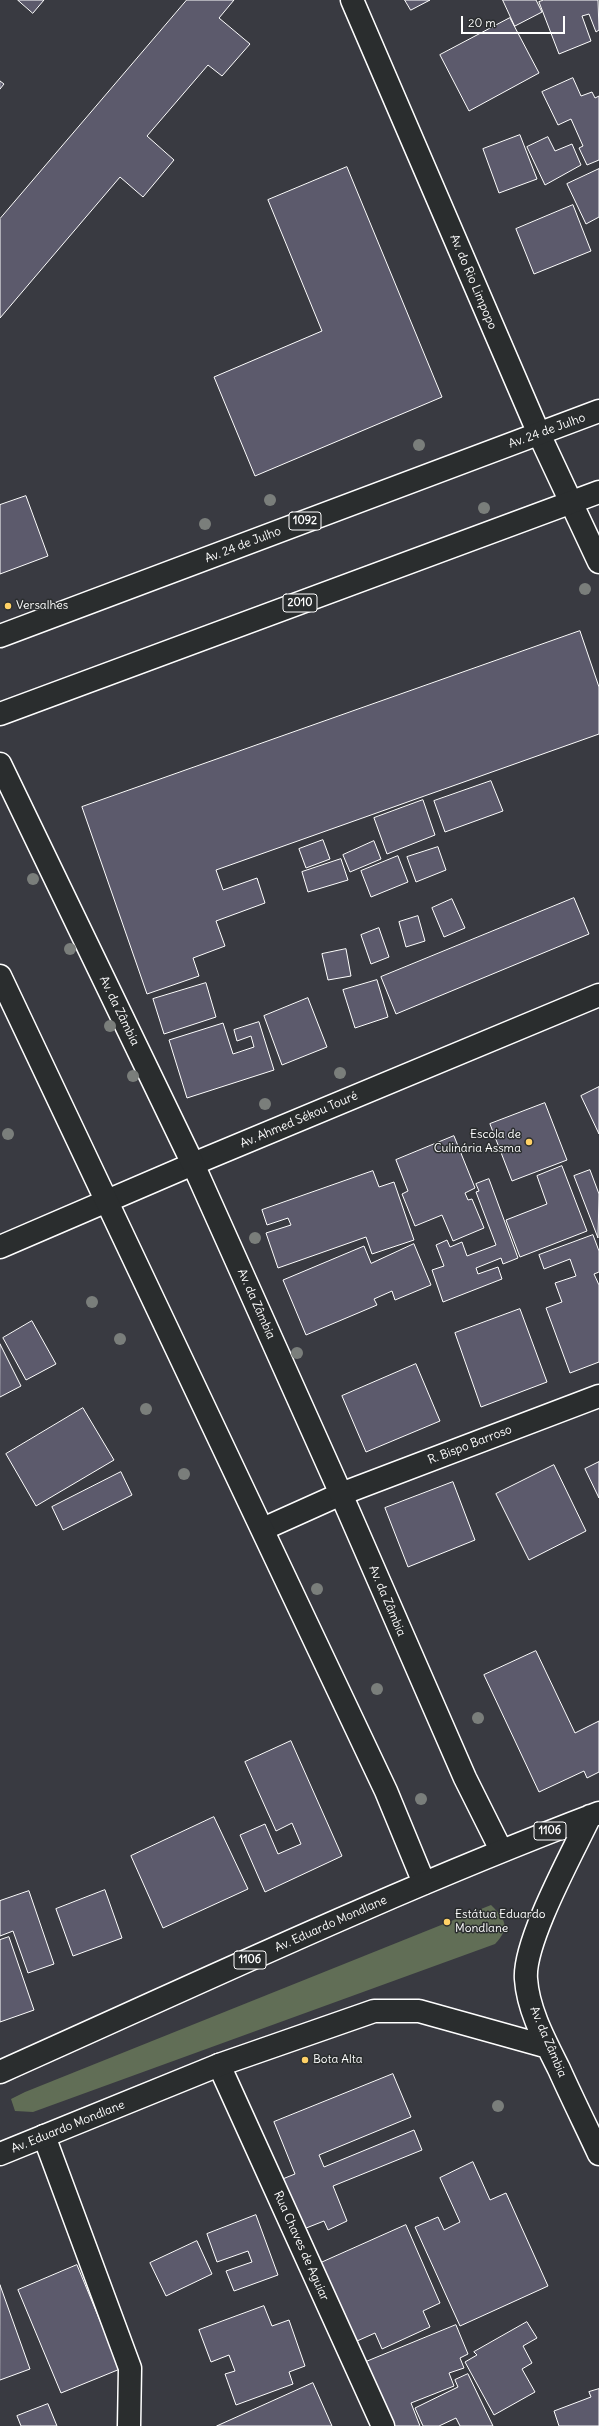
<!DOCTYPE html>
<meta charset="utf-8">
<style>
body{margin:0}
#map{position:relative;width:599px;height:2426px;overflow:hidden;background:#393a41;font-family:Delius,sans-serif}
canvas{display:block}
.scale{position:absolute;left:461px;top:16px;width:104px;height:18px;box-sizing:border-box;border:2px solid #fff;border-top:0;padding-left:5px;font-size:12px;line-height:14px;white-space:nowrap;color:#fff;-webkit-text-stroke:3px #2a2d2e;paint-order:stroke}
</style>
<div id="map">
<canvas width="599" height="2426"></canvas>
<div class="scale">20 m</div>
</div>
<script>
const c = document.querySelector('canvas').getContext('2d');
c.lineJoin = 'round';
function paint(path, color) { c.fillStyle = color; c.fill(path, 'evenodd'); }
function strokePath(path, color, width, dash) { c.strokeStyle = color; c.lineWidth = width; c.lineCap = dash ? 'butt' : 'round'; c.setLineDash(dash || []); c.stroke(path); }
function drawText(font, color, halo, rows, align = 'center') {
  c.font = font + ' Delius,sans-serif'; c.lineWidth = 3; c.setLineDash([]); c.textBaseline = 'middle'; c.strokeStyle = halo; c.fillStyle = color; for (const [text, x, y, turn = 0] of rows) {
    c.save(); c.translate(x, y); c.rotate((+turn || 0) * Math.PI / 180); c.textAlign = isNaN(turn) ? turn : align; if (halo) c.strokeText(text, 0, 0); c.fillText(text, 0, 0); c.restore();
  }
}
paint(new Path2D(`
 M491,1905C505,1919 511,1927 495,1944L33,2112L15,2111L11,2099L25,2092Z`), '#616e56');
const building = new Path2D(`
 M18,0H44L33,13Z
 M187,0H234L219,18L250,44L222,76L208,65L147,136L174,160L143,197L120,177L0,318V219Z
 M405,0H430L411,10Z
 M503,0H536L542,12L515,26Z
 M544,0H598L599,30L596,32L589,14L582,16L591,41L559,54L539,2Z
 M510,18L539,73L469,111L440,55Z
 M573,78L581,96L592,92L595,98L599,96V160L587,165L579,148L583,146L571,119L558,125L542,92Z
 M0,81L4,84L0,89Z
 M520,135L537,179L499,193L483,149Z
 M548,137L555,151L572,144L581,165L545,185L527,147Z
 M347,167L442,397L255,476L214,377L322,331L268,200Z
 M599,169V217L586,224L567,184Z
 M573,205L591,251L534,274L516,229Z
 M26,496L48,556L0,574V505Z
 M580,631L599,687V734L216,870L223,890L257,878L265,903L216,921L225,946L193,958L199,976L147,994L82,807Z
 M491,781L503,811L445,832L434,801Z
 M423,800L435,835L387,854L374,818Z
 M323,840L330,859L306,868L299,849Z
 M374,841L381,859L350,872L343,855Z
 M438,847L446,870L416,882L407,857Z
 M398,856L408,882L371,897L361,871Z
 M341,859L348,880L308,892L302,872Z
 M574,898L589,934L396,1014L381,977Z
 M452,899L465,928L444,937L432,908Z
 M418,916L425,941L406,947L399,922Z
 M379,928L389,957L371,964L361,935Z
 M346,949L351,976L328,980L322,954Z
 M377,980L388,1017L355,1028L343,990Z
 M206,983L216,1017L164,1034L153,999Z
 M308,998L327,1047L282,1065L264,1016Z
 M259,1022L274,1070L187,1098L169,1040L223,1023L233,1054L254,1047L251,1036L237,1041L234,1030Z
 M599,1087V1134L581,1096Z
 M545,1103L567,1160L512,1181L490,1124Z
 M454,1136L475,1188L465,1193L468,1200L472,1199L484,1228L453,1241L442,1215L415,1226L402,1194L408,1191L396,1160Z
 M562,1166L587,1231L520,1257L506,1220L547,1204L537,1176Z
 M590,1170L599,1194L598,1238L574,1176Z
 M373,1171L379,1187L394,1182L414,1240L372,1254L366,1237L278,1268L266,1233L291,1225L288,1218L267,1225L262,1210Z
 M489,1179L518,1258L503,1264L501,1258L476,1268L478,1274L498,1267L502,1279L443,1302L432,1270L444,1266L436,1245L447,1240L450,1247L462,1242L467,1256L496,1245L476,1192L479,1191L476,1184Z
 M593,1235L599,1251V1272L594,1274L599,1285V1362L570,1373L546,1308L562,1302L555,1283L576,1276L570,1259L544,1269L539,1255Z
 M414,1244L431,1285L395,1300L392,1291L374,1299L377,1305L306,1335L283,1280L364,1246L371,1263Z
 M520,1309L547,1382L481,1407L455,1333Z
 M32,1321L56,1364L26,1380L3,1338Z
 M0,1344L21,1386L0,1397Z
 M416,1364L440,1421L366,1452L342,1396Z
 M83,1408L114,1460L36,1506L6,1454Z
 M599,1462V1498L585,1469Z
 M554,1465L586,1531L529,1560L496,1494Z
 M121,1472L132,1495L63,1530L52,1507Z
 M453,1482L475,1540L408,1567L385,1508Z
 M536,1651L575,1733L599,1721V1772L587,1778L584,1771L539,1792L484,1675Z
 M291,1741L342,1856L265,1892L240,1835L265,1824L278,1854L301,1844L292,1823L276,1831L245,1762Z
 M214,1817L248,1889L163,1928L131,1856Z
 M105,1890L122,1938L73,1956L56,1909Z
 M29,1891L54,1964L28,1973L13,1931L0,1936V1901Z
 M9,1937L34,2010L0,2022V1940Z
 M393,2074L411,2117L319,2155L324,2167L414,2130L422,2150L333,2186L347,2221L328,2230L324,2221L296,2232L275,2182L295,2174L274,2122Z
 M473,2162L490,2200L506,2193L548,2286L460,2326L415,2227L438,2217L444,2230L460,2222L440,2178Z
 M256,2215L278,2275L234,2291L226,2271L252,2262L248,2251L217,2262L207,2234Z
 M406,2225L440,2303L423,2311L430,2327L382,2349L375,2333L348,2345L314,2266Z
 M197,2241L212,2274L166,2296L150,2263Z
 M77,2265L120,2369L61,2393L18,2290Z
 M0,2285L30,2369L0,2380Z
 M264,2306L272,2326L289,2320L305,2366L289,2372L293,2384L236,2405L225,2374L235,2371L229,2355L211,2362L199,2330Z
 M527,2322L537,2338L523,2346L532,2363L522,2369L535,2392L494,2415L465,2362L477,2355L474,2352Z
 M456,2325L468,2354L460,2358L464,2368L449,2373L454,2386L411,2403L420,2426H386L361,2364Z
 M468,2374L493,2426H460L456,2418L439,2426H423L415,2408L458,2387L455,2380Z
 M313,2383L332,2426H217Z
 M599,2389V2426H559L554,2411L591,2397L589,2392Z
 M48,2404L57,2426H21L17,2416Z`);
paint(building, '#5c5a6c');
strokePath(building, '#fff', 1);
const minor = new Path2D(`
 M352,0L539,434L599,562
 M0,1247L193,1164L599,995
 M263,1529L341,1494L599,1396
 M219,2065L383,2426
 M44,2136L130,2368L129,2426`);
const tertiary = new Path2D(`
 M0,764L193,1164L341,1494L465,1778L501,1850
 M0,976L386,1791L424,1883`);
const primary = new Path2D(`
 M0,636L599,411
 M0,714L599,492
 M590,1816C573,1852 523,1942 526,1979C528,2010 545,2041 559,2069C572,2098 586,2126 599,2154
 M0,2072C199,1983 396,1890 599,1813
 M0,2154L219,2065L374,2011H419L548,2047`);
strokePath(minor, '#fff', 25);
strokePath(tertiary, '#fff', 25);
strokePath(primary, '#fff', 25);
strokePath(minor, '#2a2d2e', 22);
strokePath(tertiary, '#2a2d2e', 22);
strokePath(primary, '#2a2d2e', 22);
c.fillStyle = '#7a7e7b';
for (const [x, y] of [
 [419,445],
 [270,500],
 [484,508],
 [205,524],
 [585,589],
 [33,879],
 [70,949],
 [110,1026],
 [340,1073],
 [133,1076],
 [265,1104],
 [8,1134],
 [255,1238],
 [92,1302],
 [120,1339],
 [297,1353],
 [146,1409],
 [184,1474],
 [317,1589],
 [377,1689],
 [478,1718],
 [421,1799],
 [498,2106]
]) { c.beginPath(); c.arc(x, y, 6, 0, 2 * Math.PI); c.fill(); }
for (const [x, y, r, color] of [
 [8,606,4,"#ffd166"],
 [529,1142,4,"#ffd166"],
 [447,1922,4,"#ffd166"],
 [305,2060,4,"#ffd166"]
]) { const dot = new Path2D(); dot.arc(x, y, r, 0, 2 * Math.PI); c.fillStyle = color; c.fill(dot); strokePath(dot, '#2a2d2e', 1.5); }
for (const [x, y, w] of [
 [305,521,32],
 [300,603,34],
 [550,1831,32],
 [250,1960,32]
]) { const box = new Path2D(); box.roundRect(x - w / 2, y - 9, w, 18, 3); c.fillStyle = '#2a2d2e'; c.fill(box); strokePath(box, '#fff', 1); }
drawText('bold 11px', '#fff', null, [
 ["1092",305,521],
 ["2010",300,603],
 ["1106",550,1831],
 ["1106",250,1960]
]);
drawText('12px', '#fff', '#2a2d2e', [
 ["Av. do Rio Limpopo",473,282,67],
 ["Av. 24 de Julho",547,431,-20],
 ["Av. 24 de Julho",243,545,-21],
 ["Av. da Zâmbia",119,1011,64],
 ["Av. Ahmed Sékou Touré",299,1120,-23],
 ["Av. da Zâmbia",256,1304,66],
 ["R. Bispo Barroso",470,1445,-21],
 ["Av. da Zâmbia",387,1601,67],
 ["Av. Eduardo Mondlane",331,1924,-24],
 ["Av. da Zâmbia",548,2042,67],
 ["Av. Eduardo Mondlane",68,2127,-22],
 ["Rua Chaves de Aguiar",301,2246,66]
]);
drawText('12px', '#fff', '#2a2d2e', [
 ["Versalhes",16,606],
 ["Escola de",521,1135,"right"],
 ["Culinária Assma",521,1149,"right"],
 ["Estátua Eduardo",455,1915],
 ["Mondlane",455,1929],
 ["Bota Alta",313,2060]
], 'left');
</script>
